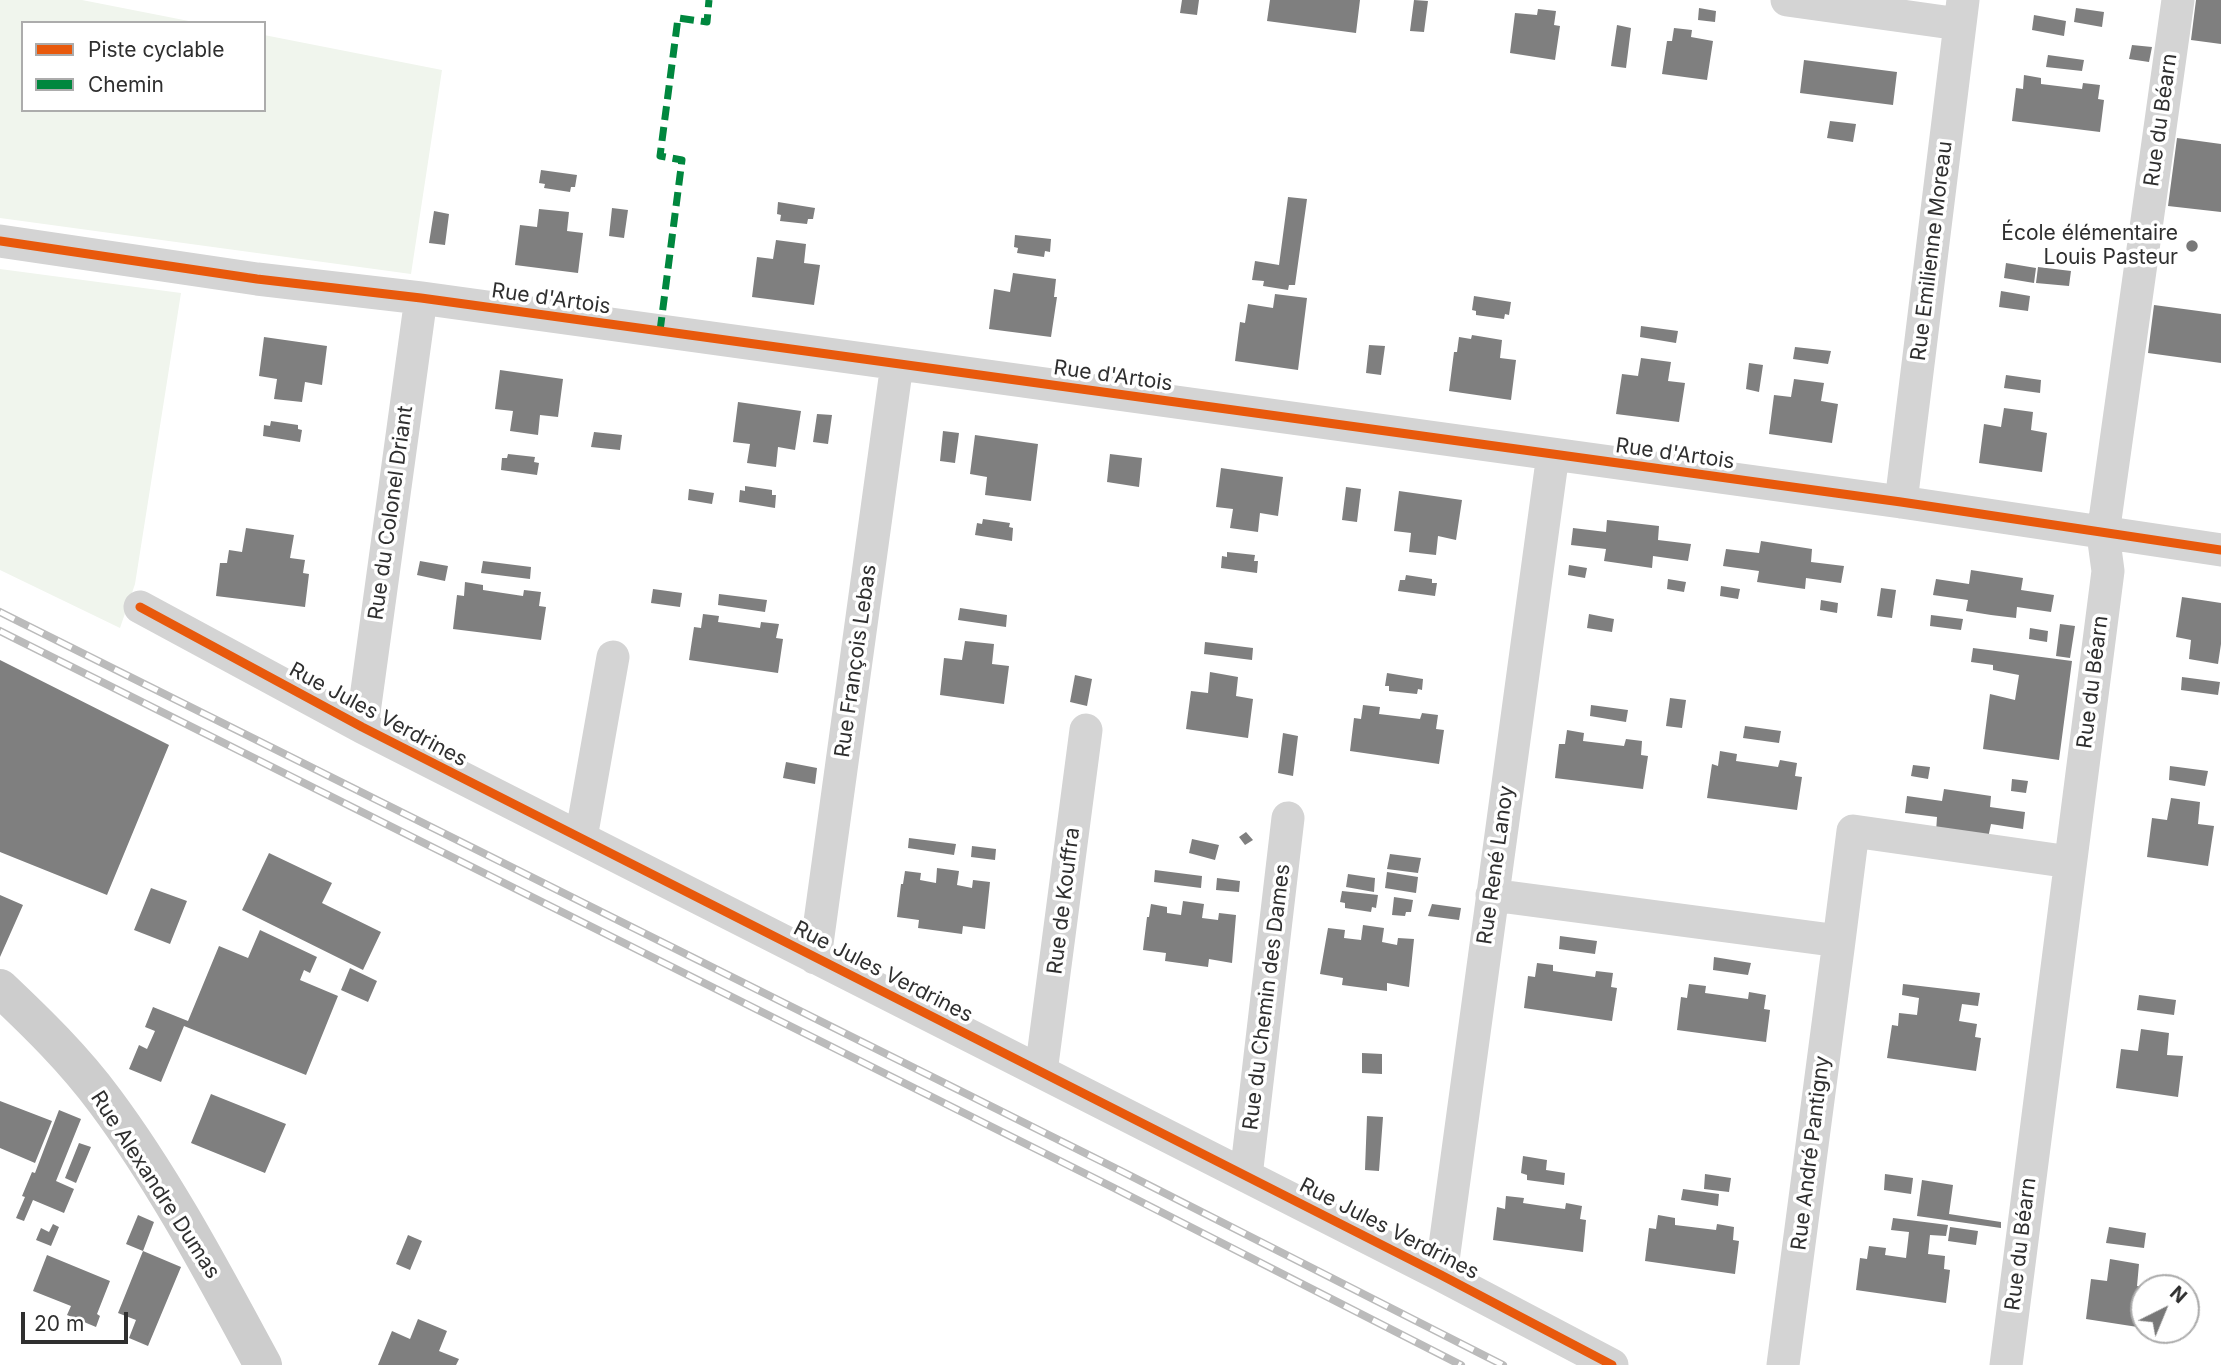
<!DOCTYPE html>
<meta charset="utf-8">
<style>
body{margin:0}
#map{position:relative;width:2221px;height:1365px;overflow:hidden;background:#fff;font-family:Inter,sans-serif}
canvas{display:block}
.legend{position:absolute;left:21px;top:21px;width:245px;height:91px;box-sizing:border-box;background:#fff;border:2px solid #acacac;margin:0;padding:9px 12px;list-style:none;font-size:21px;color:#2f2f2f}
.legend li{display:flex;align-items:center;gap:14px;height:35px}
.legend b{width:35px;border:2px solid #acacac}
.north{position:absolute;left:2130px;top:1274px;width:70px;height:70px;box-sizing:border-box;background:#fff;border:2px solid #acacac;border-radius:50%;rotate:43deg;font-size:19px;font-weight:700;line-height:28px;text-align:center;color:#2f2f2f}
.north::after{content:'';display:block;margin:auto;width:24px;height:32px;background:#787878;clip-path:polygon(50% 0,100% 100%,50% 72%,0 100%)}
.scale{position:absolute;left:21px;top:1312px;width:107px;height:32px;box-sizing:border-box;border:4px solid #2f2f2f;border-top:0;padding-left:9px;font-size:21px;line-height:24px;white-space:nowrap;color:#2f2f2f;-webkit-text-stroke:5px #fff;paint-order:stroke}
</style>
<div id="map">
<canvas width="2221" height="1365"></canvas>
<ul class="legend">
<li><b style="height:9px;background:#e8590c"></b>Piste cyclable</li>
<li><b style="height:9px;background:#00873e"></b>Chemin</li>
</ul>
<div class="north">N</div>
<div class="scale">20 m</div>
</div>
<script>
const c = document.querySelector('canvas').getContext('2d');
c.lineJoin = 'round';
function paint(path, color) { c.fillStyle = color; c.fill(path, 'evenodd'); }
function strokePath(path, color, width, dash) { c.strokeStyle = color; c.lineWidth = width; c.lineCap = dash ? 'butt' : 'round'; c.setLineDash(dash || []); c.stroke(path); }
function drawText(font, color, halo, rows, align = 'center') {
  c.font = font + ' Inter,sans-serif'; c.lineWidth = 7; c.setLineDash([]); c.textBaseline = 'middle'; c.strokeStyle = halo; c.fillStyle = color; for (const [text, x, y, turn = 0] of rows) {
    c.save(); c.translate(x, y); c.rotate((+turn || 0) * Math.PI / 180); c.textAlign = isNaN(turn) ? turn : align; if (halo) c.strokeText(text, 0, 0); c.fillText(text, 0, 0); c.restore();
  }
}
paint(new Path2D(`
 M0,0H82L199,23H23V110H264V35L442,70L411,274L0,218Z
 M0,269L181,293L135,584L120,628L0,570Z`), '#f0f5ed');
paint(new Path2D(`
 M1182,0H1199L1197,15L1180,13Z
 M1270,0H1360L1356,33L1267,21Z
 M1414,0L1428,1L1424,32L1410,31Z
 M2196,0H2221V44L2191,40Z
 M1699,8L1716,11L1715,22L1698,20Z
 M2076,8L2104,12L2102,27L2074,22Z
 M1538,9L1556,11L1554,25L1560,26L1555,60L1510,53L1515,13L1537,15Z
 M2034,15L2066,21L2064,36L2032,30Z
 M1617,25L1631,28L1626,68L1611,66Z
 M1674,28L1692,30L1691,37L1713,41L1707,80L1662,74L1667,41H1672Z
 M2132,45L2152,47L2149,62L2129,59Z
 M2048,55L2084,60L2082,71L2046,67Z
 M1804,60L1897,72L1893,105L1800,93Z
 M2024,75L2041,78V84L2082,89L2083,83L2100,85L2098,99L2104,100L2100,132L2012,121L2016,88L2023,89Z
 M1830,121L1856,124L1853,142L1827,138Z
 M2177,138L2221,144V212L2168,206Z
 M541,170L577,175L575,187H571L570,192L544,188L545,184L539,183Z
 M1288,197L1307,199L1295,285H1289L1288,290L1263,286L1264,281L1252,280L1255,261L1279,265Z
 M778,202L815,208L813,219H808L807,224L780,221L781,215L777,214Z
 M612,208L628,210L624,238L609,236Z
 M539,209L569,212L567,231L583,233L578,273L515,265L520,225L537,227Z
 M434,211L449,214L445,245L429,243Z
 M1015,235L1051,239L1050,252L1045,251L1044,257L1017,253L1018,248L1014,247Z
 M776,240L806,244L804,263L820,265L814,305L752,297L757,257L773,259Z
 M2006,263L2036,268L2034,283L2004,278Z
 M2038,267L2071,271L2069,286L2036,283Z
 M1013,273L1056,279L1054,297H1057L1051,337L989,329L994,289L1010,292Z
 M2001,291L2030,296L2028,311L1999,307Z
 M1275,294L1307,298L1298,370L1235,361L1240,322L1245,323L1248,304L1273,308Z
 M1474,296L1511,302L1509,315L1505,314L1504,319L1476,315V311L1472,310Z
 M2154,305L2221,314V363L2148,353Z
 M1641,326L1678,331L1676,343L1640,337Z
 M1472,335L1502,340L1500,358L1516,360L1511,400L1449,391L1454,352H1457L1459,337L1471,339Z
 M264,337L327,346L322,385L305,382L302,402L274,399L277,379L259,376Z
 M1369,345L1385,346L1381,375L1366,373Z
 M1795,347L1831,351L1828,364L1793,359Z
 M1641,358L1671,362L1668,381L1685,383L1679,422L1616,414L1622,374L1638,376Z
 M1749,363L1763,365L1759,392L1746,389Z
 M500,370L563,379L558,417L540,415L538,435L510,431L513,411L495,409Z
 M2006,375L2041,380L2040,393L2004,388Z
 M1794,379L1824,383L1821,401L1838,404L1832,443L1769,434L1774,395L1791,397Z
 M738,402L801,411L795,450L778,447L776,467L747,463L750,444L733,442Z
 M2004,408L2033,412L2031,430L2047,433L2042,472L1979,463L1984,424L2001,427Z
 M817,414L832,415L828,444L813,442Z
 M271,421L298,425V429L302,430L300,442L263,436L264,425L270,426Z
 M943,431L959,433L955,463L940,461Z
 M594,432L622,435L620,450L591,447Z
 M975,435L1038,444L1031,501L985,495L987,477L970,474Z
 M508,454L535,457L534,462L539,463L537,475L501,470L502,458H507Z
 M1110,454L1142,458L1139,487L1107,482Z
 M1221,468L1283,477L1278,516L1260,513L1258,532L1230,528L1233,509L1216,507Z
 M745,486L772,490V495H776L775,508L739,502L740,490L745,491Z
 M1346,487L1361,489L1357,522L1342,520Z
 M689,489L714,493L712,504L688,500Z
 M1399,491L1462,500L1456,540L1438,536L1436,555L1409,552L1411,533L1394,531Z
 M983,519L1010,523L1009,527L1013,528L1012,541L975,535L977,523L982,524Z
 M1607,520L1659,526L1658,540L1691,544L1688,561L1653,556L1652,568L1604,561L1606,549L1571,545L1573,528L1606,532Z
 M246,528L294,535L290,558L305,560L303,573L309,574L305,607L216,596L220,563H227L229,550L242,552Z
 M1761,541L1812,549L1811,562L1844,566L1841,583L1806,578L1805,589L1757,582L1759,571L1723,566L1726,549L1759,553Z
 M1227,552L1255,555L1254,561H1258L1257,573L1221,568L1222,556L1227,557Z
 M420,561L448,566L445,581L417,575Z
 M483,561L531,567L530,579L481,573Z
 M1569,565L1587,568L1585,578L1568,575Z
 M1971,570L2023,578L2021,590L2054,595L2051,612L2017,607L2016,618L1991,615L1966,611L1968,600L1933,595L1936,579L1969,584Z
 M1406,575L1432,579V583H1437L1435,596L1398,591L1400,580H1405Z
 M1668,579L1686,582L1684,592L1667,589Z
 M465,582L483,585V590L523,596L524,590L541,592L539,606L546,607L541,640L453,629L457,595L464,596Z
 M1721,586L1740,589L1738,599L1720,596Z
 M1881,588L1896,590L1892,618L1877,616Z
 M653,589L682,593L680,607L651,603Z
 M719,594L767,600L765,612L718,605Z
 M2182,597L2221,603V644L2218,664L2189,659L2191,640L2176,637Z
 M1821,600L1838,603L1837,613L1820,610Z
 M960,608L1007,615L1006,627L958,620Z
 M703,614L719,616L718,622L740,625L760,628L761,622L779,624L776,638L783,639L778,673L689,660L694,627L701,628Z
 M1589,614L1614,619L1612,632L1587,628Z
 M1931,615L1963,619L1961,630L1930,626Z
 M2060,624L2075,626L2070,658L2056,656Z
 M2030,628L2048,631L2047,642L2029,639Z
 M965,641L994,644L992,664L1009,666L1004,704L940,695L944,658L962,660Z
 M1205,642L1253,648L1252,660L1204,654Z
 M1973,648L2072,661L2059,760L1983,749L1990,694L2015,700L2019,675L1993,670V665L1971,662Z
 M0,660L169,745L107,895L0,852Z
 M1210,672L1238,677L1236,696L1253,699L1248,738L1186,729L1191,691L1208,693Z
 M1387,673L1423,679L1422,690L1418,689L1417,694L1389,691V686H1385Z
 M1075,675L1092,679L1087,706L1070,702Z
 M2182,677L2220,682L2218,695L2181,690Z
 M1670,698L1686,700L1682,728L1666,726Z
 M1363,705L1380,707L1379,714L1420,719L1422,713L1438,715L1436,729L1444,730L1439,764L1350,751L1354,718L1361,719Z
 M1591,705L1628,710L1626,722L1590,716Z
 M1745,726L1781,731L1779,743L1743,738Z
 M1567,730L1584,733L1583,741L1624,746L1626,739L1642,741L1641,755L1648,756L1643,789L1555,778L1559,744H1565Z
 M1283,733L1298,736L1293,776L1278,773Z
 M1720,751L1737,754L1736,761L1778,767L1780,760L1797,763L1795,776L1802,777L1797,810L1707,798L1712,764L1718,766Z
 M786,762L817,768L815,784L783,778Z
 M1913,765L1930,767L1928,779L1911,776Z
 M2170,766L2208,771L2205,786L2169,780Z
 M2012,779L2028,781L2026,793L2011,791Z
 M1944,789L1991,796L1990,807L2025,812L2023,829L1991,824L1988,838L1936,832L1937,817L1905,813L1907,796L1942,801Z
 M2171,798L2200,802L2198,824L2214,826L2208,866L2147,857L2152,818L2167,820Z
 M1246,832L1253,840L1245,845L1239,837Z
 M909,838L956,844L954,855L908,848Z
 M1192,839L1219,845L1215,860L1189,853Z
 M972,846L996,849L995,860L971,857Z
 M269,853L332,883L322,903L381,932L363,970L242,910Z
 M1390,854L1421,858L1418,873L1387,869Z
 M937,868L959,871L957,885L972,888L973,880L990,882L985,929L963,926L962,934L918,928L919,920L897,917L901,884H903L905,871L921,873L920,880L936,883Z
 M1155,870L1202,876L1201,888L1154,882Z
 M1387,872L1418,877L1416,893L1385,888Z
 M1348,874L1375,878L1374,892L1346,887Z
 M1217,878L1240,881L1239,892L1216,890Z
 M151,888L187,901L170,944L134,930Z
 M1342,891L1378,895L1376,908L1372,907L1371,912L1345,908V903L1340,902Z
 M0,895L23,905L0,957Z
 M1394,897L1413,900L1411,912H1406L1405,916L1392,915Z
 M1183,901L1204,904L1202,918L1218,920L1219,913L1236,915L1232,963L1209,959L1208,967L1165,961L1166,953L1143,950L1147,917H1149L1151,904L1167,907V913L1181,915Z
 M1432,904L1461,908L1459,920L1428,916Z
 M1363,925L1384,928L1382,942L1397,945L1398,938L1414,939L1409,987L1387,983V991L1342,985L1343,978L1320,974L1328,928L1345,930L1344,938L1361,940Z
 M260,930L317,957L310,973L304,970L300,980L338,996L306,1075L184,1026L161,1082L129,1069L139,1045L147,1049L155,1031L145,1027L153,1007L188,1021L219,946L248,958Z
 M1560,936L1597,941L1595,954L1559,949Z
 M1714,957L1751,963L1748,975L1713,970Z
 M1537,963L1553,965V971L1595,977L1596,971L1613,973L1611,987L1617,988L1612,1021L1524,1008L1528,976L1535,977Z
 M350,968L377,981L368,1002L341,990Z
 M1689,984L1706,986L1705,993L1748,999L1749,992L1766,995L1764,1009L1770,1010L1766,1042L1677,1030L1681,997L1687,998Z
 M1903,984L1980,993L1978,1006L1962,1004L1959,1021L1977,1024L1975,1037L1981,1038L1976,1071L1887,1058L1892,1025L1898,1026L1899,1013L1917,1015L1919,998L1902,995Z
 M2139,995L2176,1000L2174,1015L2137,1010Z
 M2141,1029L2169,1033L2167,1055L2183,1056L2178,1097L2116,1088L2121,1049L2138,1051Z
 M1362,1053L1382,1054V1074L1362,1073Z
 M211,1094L286,1124L265,1173L191,1143Z
 M0,1101L52,1121L35,1163L0,1148Z
 M59,1110L81,1119L56,1181L74,1189L64,1213L33,1200L24,1221L16,1218L25,1197L22,1196L32,1172L35,1173Z
 M1367,1116L1383,1117L1379,1171L1365,1170Z
 M79,1143L91,1147L76,1183L65,1178Z
 M1523,1156L1547,1160L1546,1170L1565,1173L1564,1185L1527,1180V1175L1521,1173Z
 M1705,1174L1731,1178L1729,1192L1704,1189Z
 M1885,1174L1913,1178L1911,1194L1884,1190Z
 M1922,1180L1953,1185L1949,1214L2001,1222V1228L1917,1216Z
 M1683,1189L1719,1194L1718,1206L1681,1200Z
 M1506,1196L1524,1198L1523,1203L1543,1206L1565,1209L1566,1203L1582,1206L1580,1219L1586,1220L1583,1252L1493,1240L1497,1207L1505,1209Z
 M138,1215L154,1222L143,1251L126,1244Z
 M1658,1215L1675,1218V1225L1716,1230L1717,1224L1734,1227L1733,1240L1739,1241L1735,1274L1645,1261L1649,1228L1656,1229Z
 M1893,1218L1948,1225L1946,1236L1930,1235L1928,1254L1945,1256L1944,1269L1950,1270L1946,1303L1856,1290L1860,1258L1867,1259L1869,1246L1886,1248L1885,1255L1906,1258L1909,1232L1891,1230Z
 M53,1224L59,1227L51,1246L36,1240L41,1228L49,1232Z
 M1950,1227L1978,1231L1976,1245L1948,1241Z
 M2109,1227L2146,1233L2144,1248L2106,1243Z
 M408,1235L422,1241L410,1270L396,1264Z
 M143,1251L181,1267L148,1346L129,1338L136,1320L118,1313Z
 M47,1255L110,1281L97,1314L100,1316L96,1327L67,1315L71,1306L33,1291Z
 M2110,1259L2139,1264L2137,1286L2144,1287V1328L2086,1319L2091,1279L2107,1281Z
 M418,1319L447,1331L439,1351L459,1359L456,1365H378L392,1331L410,1339Z`), '#7f7f7f');
strokePath(new Path2D(`
 M1787,0L1959,24
 M0,241L257,279L421,298L1901,502L2221,550
 M1901,502L1963,0
 M140,607L362,727L1441,1275L1612,1365
 M362,727L421,298
 M581,838L613,657
 M1492,895L1839,941L1783,1365
 M1839,941L1853,831L2070,862
 M815,958L897,364
 M1041,1072L1086,730
 M1246,1176L1288,818
 M1441,1275L1553,454
 M2006,1365L2108,571L2103,534L2178,0`), '#d4d4d4', 33);
strokePath(new Path2D(`
 M0,988C37,1023 74,1059 105,1101C166,1183 214,1275 263,1365`), '#cdcdcd', 38);
const rail = new Path2D(`
 M0,612L1123,1172L1503,1365
 M0,631L1114,1188L1461,1365`);
strokePath(rail, '#bbb', 8);
strokePath(rail, '#fff', 5, [16]);
strokePath(new Path2D(`
 M660,331L682,160L660,156L678,18L707,22L709,0`), '#00873e', 7, [14, 7]);
strokePath(new Path2D(`
 M0,241L257,279L421,298L1901,502L2221,550
 M140,607L362,727L1441,1275L1612,1365`), '#e8590c', 9);
for (const [x, y, r, color] of [
 [2192,246,7,"#787878"]
]) { const dot = new Path2D(); dot.arc(x, y, r, 0, 2 * Math.PI); c.fillStyle = color; c.fill(dot); strokePath(dot, '#fff', 2.5); }
drawText('21px', '#2f2f2f', '#fff', [
 ["Rue du Béarn",2161,120,-82],
 ["Rue Emilienne Moreau",1932,251,-83],
 ["Rue d'Artois",551,299,8],
 ["Rue d'Artois",1113,376,8],
 ["Rue d'Artois",1675,454,8],
 ["Rue du Colonel Driant",391,513,-82],
 ["Rue François Lebas",856,661,-82],
 ["Rue du Béarn",2093,682,-83],
 ["Rue Jules Verdrines",378,715,28],
 ["Rue René Lanoy",1496,865,-82],
 ["Rue de Kouffra",1064,901,-83],
 ["Rue Jules Verdrines",883,972,27],
 ["Rue du Chemin des Dames",1267,997,-83],
 ["Rue André Pantigny",1811,1153,-83],
 ["Rue Alexandre Dumas",155,1185,57],
 ["Rue Jules Verdrines",1389,1229,27],
 ["Rue du Béarn",2021,1244,-83]
]);
drawText('21px', '#2f2f2f', '#fff', [
 ["École élémentaire",2178,234],
 ["Louis Pasteur",2178,258]
], 'right');
</script>
